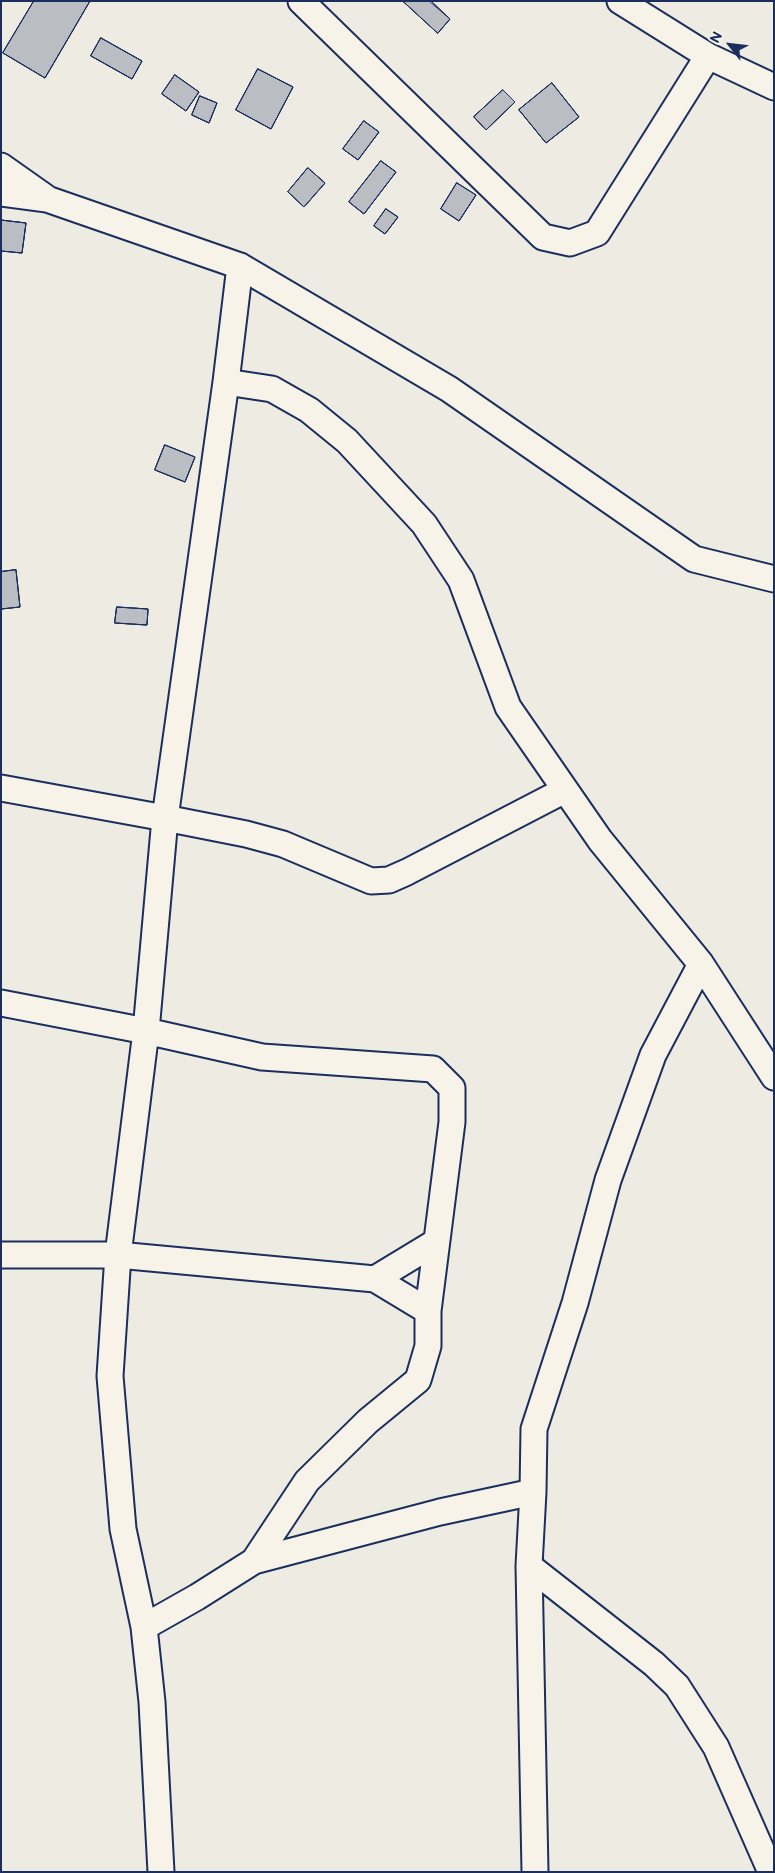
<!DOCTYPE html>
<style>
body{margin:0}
#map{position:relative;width:775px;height:1873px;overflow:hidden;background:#eeebe2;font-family:"Balsamiq Sans",sans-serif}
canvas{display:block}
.frame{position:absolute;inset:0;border:2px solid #1b2f5e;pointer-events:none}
.north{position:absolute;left:705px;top:20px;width:50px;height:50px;-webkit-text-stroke:4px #f7f3e8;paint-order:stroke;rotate:299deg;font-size:14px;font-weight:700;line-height:20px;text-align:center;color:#1b2f5e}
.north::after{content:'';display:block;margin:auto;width:18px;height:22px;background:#1b2f5e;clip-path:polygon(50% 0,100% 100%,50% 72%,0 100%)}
</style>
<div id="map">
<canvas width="775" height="1873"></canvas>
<div class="frame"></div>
<div class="north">N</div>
</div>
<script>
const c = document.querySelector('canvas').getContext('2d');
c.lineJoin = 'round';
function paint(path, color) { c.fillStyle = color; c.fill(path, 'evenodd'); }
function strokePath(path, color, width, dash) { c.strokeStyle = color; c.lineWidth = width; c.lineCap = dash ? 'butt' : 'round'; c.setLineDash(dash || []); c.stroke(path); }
const building = new Path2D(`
 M34,1H90L45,78L3,53Z
 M34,1H90L45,78L3,53Z
 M34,1H90L45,78L3,53Z
 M403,1H429L450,19L438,33Z
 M403,1H431L450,19L438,33Z
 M403,1H431L450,19L438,33Z
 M101,38L142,61L132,79L91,56Z
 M101,38L142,61L132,79L91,56Z
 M101,38L142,61L132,79L91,56Z
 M258,69L293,87L271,129L236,110Z
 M258,69L293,87L271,129L236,110Z
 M258,69L293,87L271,129L236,110Z
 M175,75L199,92L186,111L162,94Z
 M175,75L199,92L186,111L162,94Z
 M175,75L199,92L186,111L162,94Z
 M552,83L579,117L546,143L519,110Z
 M552,83L579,117L546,143L519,110Z
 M552,83L579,117L546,143L519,110Z
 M503,90L515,102L486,130L474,117Z
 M503,90L515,102L486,130L474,117Z
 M503,90L515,102L486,130L474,117Z
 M200,96L217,103L209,123L192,115Z
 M200,96L217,103L209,123L192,115Z
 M200,96L217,103L209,123L192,115Z
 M364,121L379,132L358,160L343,149Z
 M364,121L379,132L358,160L343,149Z
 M364,121L379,132L358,160L343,149Z
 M381,161L396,172L364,214L349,202Z
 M381,161L396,172L364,214L349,202Z
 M381,161L396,172L364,214L349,202Z
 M308,168L325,183L304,207L288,192Z
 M308,168L325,183L304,207L288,192Z
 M308,168L325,183L304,207L288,192Z
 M457,183L476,195L459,221L441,209Z
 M457,183L476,195L459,221L441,209Z
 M457,183L476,195L459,221L441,209Z
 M386,209L398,217L385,234L374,226Z
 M386,209L398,217L385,234L374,226Z
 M386,209L398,217L385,234L374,226Z
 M1,220L26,223L22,253L1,251Z
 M1,220L26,223L22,253L1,251Z
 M1,220L26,223L22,253L1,251Z
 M165,445L195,457L185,482L155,470Z
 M165,445L195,457L185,482L155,470Z
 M165,445L195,457L185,482L155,470Z
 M16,570L20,607L1,609V572Z
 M16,570L20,607L1,609V572Z
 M16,570L20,607L1,609V572Z
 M117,607L148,609L147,625L115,623Z
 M117,607L148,609L147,625L115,623Z
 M117,607L148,609L147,625L115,623Z`);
paint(building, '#babdc2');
strokePath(building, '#1b2f5e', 1);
const street = new Path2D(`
 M301,1L543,237L570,243L597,233L708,56
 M620,1L708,56L774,87
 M1,166L45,197
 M1,193L47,199L240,266L449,389L694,559L774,579
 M226,382L272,389L309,410L347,441L424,524L461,580L508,707L600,840L701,964L774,1077
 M1,788L165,818L246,834L283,844L371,881L389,880L407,872L565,790
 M1,1003L146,1031L262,1057L433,1069L452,1088V1122L428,1311V1346L418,1380L368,1421L307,1481L254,1561
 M1,1255H118L375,1279L428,1311
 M375,1279L436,1242
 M529,1566L654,1664L677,1686L716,1747L771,1872
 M144,1627L197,1597L254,1561L440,1512L533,1492
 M161,1872L152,1702L144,1627L123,1529L110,1376L118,1255L146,1031L165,818L226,382L240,266
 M535,1872L529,1566L533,1492L534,1429L575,1303L608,1180L653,1055L701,964`);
strokePath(street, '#1b2f5e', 29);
strokePath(street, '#f7f3e8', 25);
</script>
